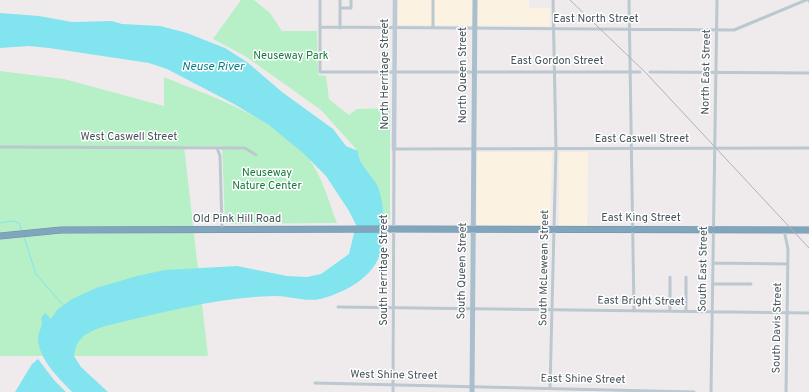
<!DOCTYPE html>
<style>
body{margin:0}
canvas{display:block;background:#efebec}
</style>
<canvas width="809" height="392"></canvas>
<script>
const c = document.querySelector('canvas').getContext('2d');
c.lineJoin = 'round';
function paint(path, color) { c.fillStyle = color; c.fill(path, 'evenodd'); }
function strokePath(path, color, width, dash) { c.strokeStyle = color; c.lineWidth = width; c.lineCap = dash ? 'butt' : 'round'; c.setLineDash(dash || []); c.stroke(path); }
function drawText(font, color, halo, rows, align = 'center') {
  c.font = font + ' Overpass,sans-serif'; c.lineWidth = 3; c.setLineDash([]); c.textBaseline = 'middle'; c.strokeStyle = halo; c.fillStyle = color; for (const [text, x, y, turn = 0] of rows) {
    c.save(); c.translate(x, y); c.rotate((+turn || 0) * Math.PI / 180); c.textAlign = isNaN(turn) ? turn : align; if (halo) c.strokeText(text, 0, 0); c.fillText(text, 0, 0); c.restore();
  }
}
paint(new Path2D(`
 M398,0H529V8H550V26L398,25Z
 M478,152H552L550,226L477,225L476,154Z
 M561,152H588L587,226L559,225V154Z`), '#fcf2e2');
paint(new Path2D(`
 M241,0H254L270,13L282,31H317L318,75L326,76L329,99L349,115L357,109L390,108V219L385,218L356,149L321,110L245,56L213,39Z
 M0,71L64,79L164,106V77C212,97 266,114 303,152C321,171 328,199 337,223L225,224L222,146H184L208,356H0Z`), '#b7f0c6');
paint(new Path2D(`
 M0,13L39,16L72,22L112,21L122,24L160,26L187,33L225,48L247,62L282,92L333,129L346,146L358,151C359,165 370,173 377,185C385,202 386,241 378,259C369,280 341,294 320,299C305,302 290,296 275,296C227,297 180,308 134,319C119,323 98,326 85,335C78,340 75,347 74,356L81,367L108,392H72C59,378 39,360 38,339C38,330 44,327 41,318L45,313L51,319L57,310L72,299L96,288L137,276L165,270L237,266L287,276L307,277L321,274L349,254L356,225L349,211L326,176L303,153L269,125L234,104L167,69L149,63L49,48L29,46L0,48Z
 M38,359L54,380L66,392H15L32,364Z`), '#82e4ee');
strokePath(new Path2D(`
 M0,223L14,221L19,223L22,232
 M24,237L36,274L63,305`), '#82e4ee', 1);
const highway = new Path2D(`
 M0,236L61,230L394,229L809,230`);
strokePath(highway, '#6c90a9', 7);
strokePath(new Path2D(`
 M320,0V72H640
 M433,0V28
 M629,0L634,311
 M809,0V1
 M340,8H351V0
 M320,27L734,30L806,0
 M340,28V0
 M650,72L809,73
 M0,147L245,148L256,155
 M217,148L220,156L222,229
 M784,230L788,249L786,392
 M713,263L788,264
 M670,277V311
 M686,277V311
 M713,284H751
 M338,307L809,313
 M315,383L694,392
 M550,388L556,149L553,0
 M393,392L394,149L809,148
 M711,392L717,0`), '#bcc8cf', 3);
strokePath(new Path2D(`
 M394,149L395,0`), '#bbcad4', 4.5);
strokePath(new Path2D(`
 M472,392L475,0`), '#aabfcd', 5);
strokePath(highway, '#81a5bd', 6);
strokePath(new Path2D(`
 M570,0L646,73L809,248`), '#aeb2b7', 1);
drawText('11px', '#44525a', '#fff', [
 ["East North Street",596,20],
 ["East Gordon Street",557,62],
 ["North East Street",707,72,-89],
 ["North Herritage Street",386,74,-90],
 ["North Queen Street",464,75,-90],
 ["West Caswell Street",129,138],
 ["East Caswell Street",642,140],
 ["East King Street",641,219],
 ["Old Pink Hill Road",237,220],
 ["South McLewean Street",545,268,-89],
 ["South East Street",704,269,-89],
 ["South Herritage Street",385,270,-90],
 ["South Queen Street",463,271,-89],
 ["East Bright Street",641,302,1],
 ["South Davis Street",778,328,-89],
 ["West Shine Street",394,376,1],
 ["East Shine Street",583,380,1]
]);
drawText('11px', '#137c3c', '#fff', [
 ["Neuseway Park",291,57],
 ["Neuseway",267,174],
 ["Nature Center",267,187]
]);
drawText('italic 12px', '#097e8b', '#fff', [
 ["Neuse River",213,68]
]);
</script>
